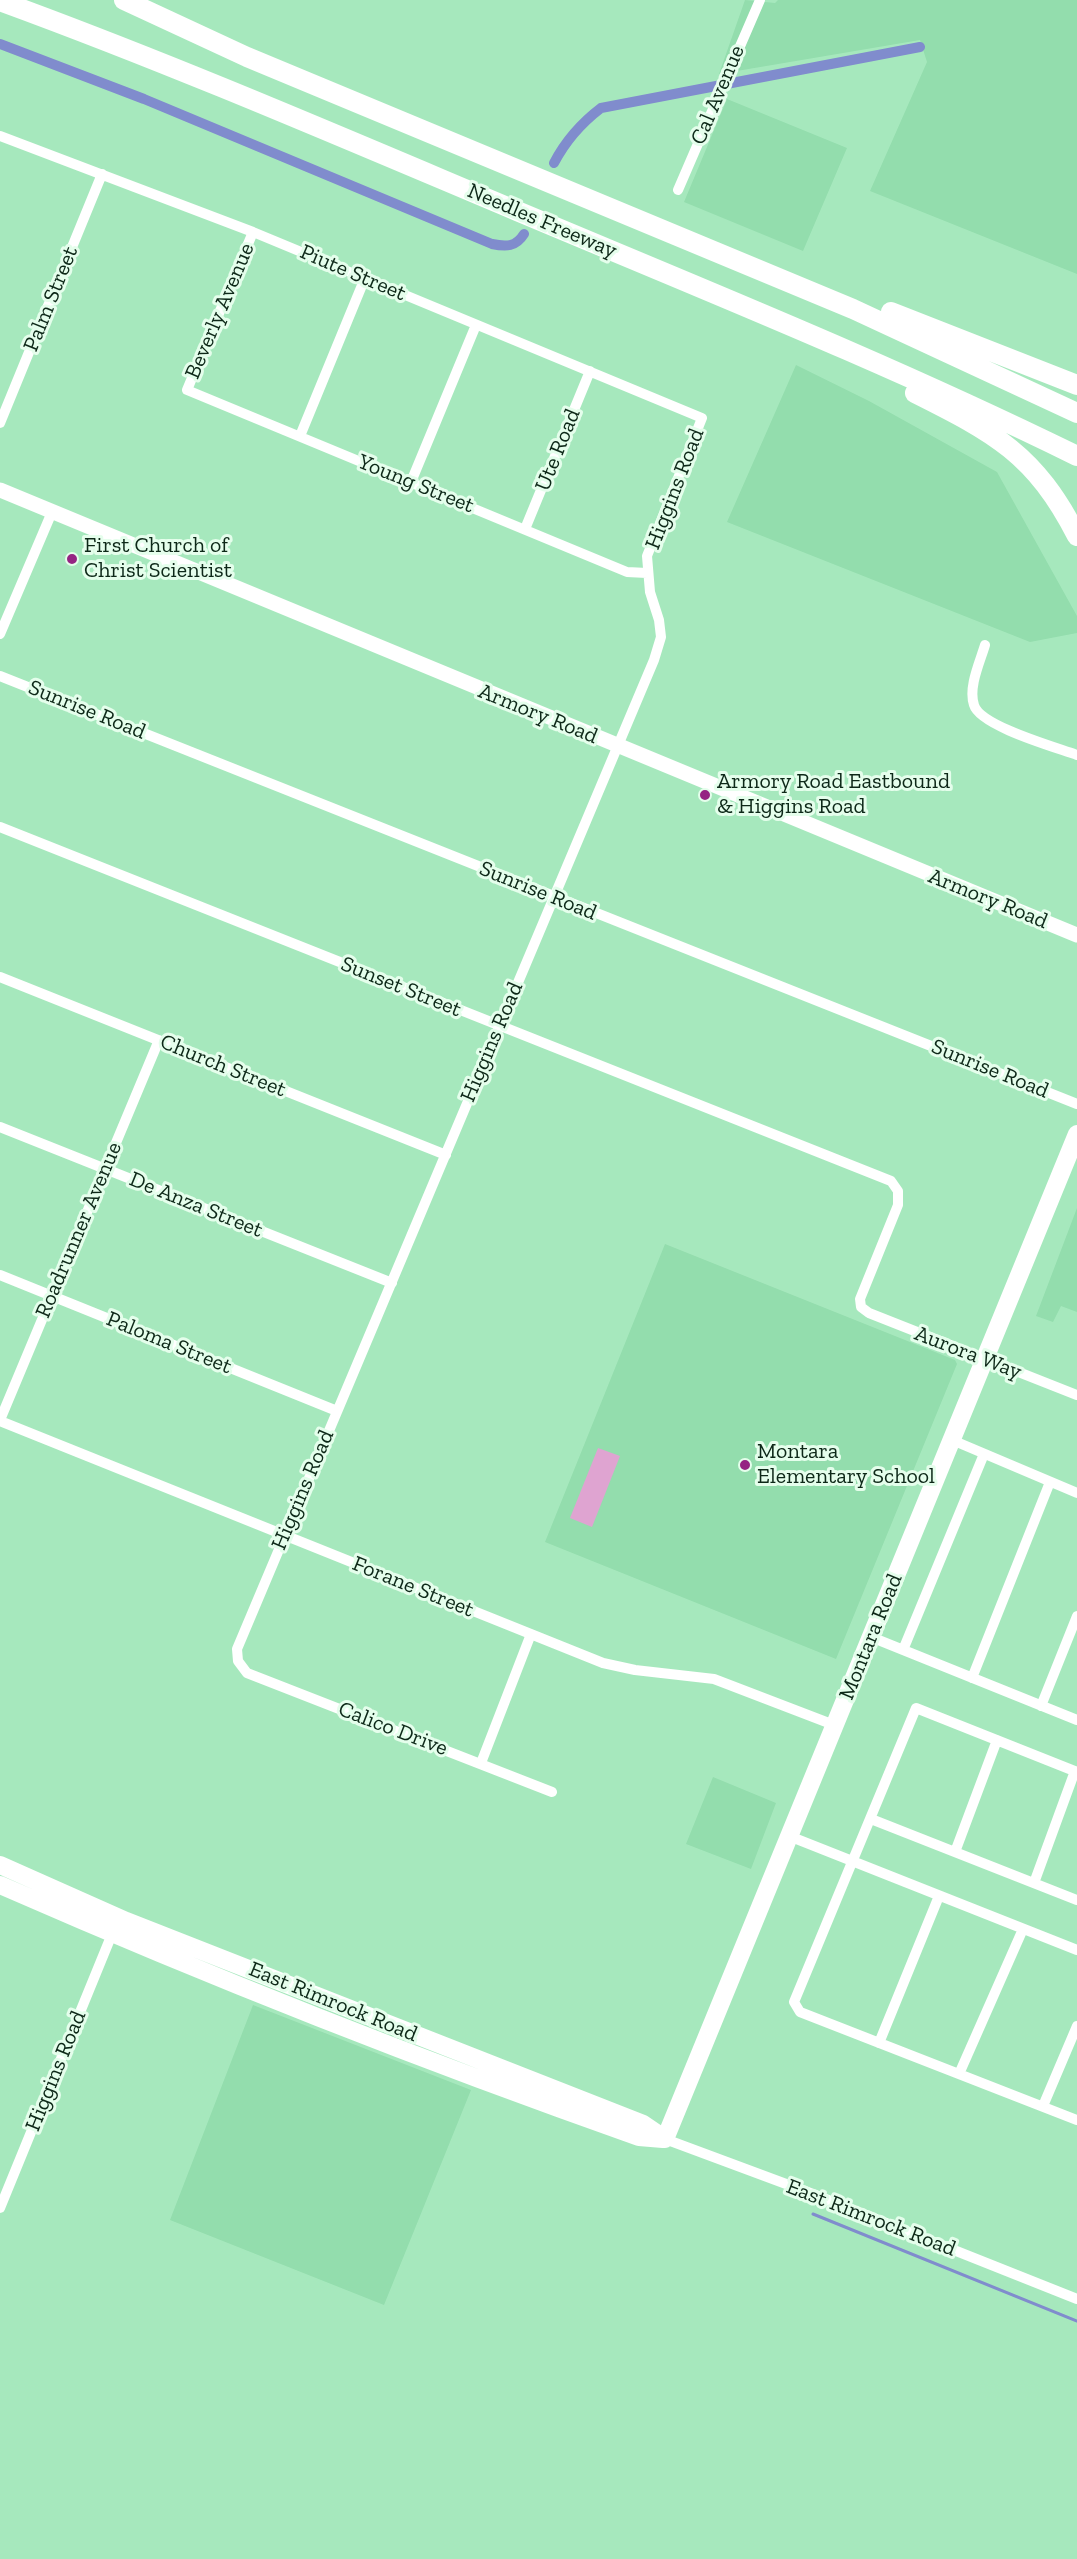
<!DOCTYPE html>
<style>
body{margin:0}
canvas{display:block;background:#a6e8bd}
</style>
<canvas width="1077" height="2559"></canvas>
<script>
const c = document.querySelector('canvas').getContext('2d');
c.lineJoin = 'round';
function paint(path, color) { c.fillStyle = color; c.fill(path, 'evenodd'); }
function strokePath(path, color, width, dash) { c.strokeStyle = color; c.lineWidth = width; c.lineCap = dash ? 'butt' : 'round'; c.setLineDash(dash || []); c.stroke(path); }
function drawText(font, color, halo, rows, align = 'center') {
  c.font = font + ' "Zilla Slab",serif'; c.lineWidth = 6; c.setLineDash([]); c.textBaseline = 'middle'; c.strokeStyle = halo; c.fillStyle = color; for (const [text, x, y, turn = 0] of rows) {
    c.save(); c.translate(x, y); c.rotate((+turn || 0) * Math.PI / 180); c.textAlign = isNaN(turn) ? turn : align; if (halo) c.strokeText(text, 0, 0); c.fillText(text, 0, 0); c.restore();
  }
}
paint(new Path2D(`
 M745,0L775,3L778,0H1077V274L870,191L927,62L920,40L719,74Z
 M727,99L847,148L803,251L684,202Z
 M796,365L869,401L997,472L1077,616V633L1030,642L727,522Z
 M1077,1208V1312L1061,1306L1053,1322L1036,1316Z
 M665,1244L955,1360L957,1364L836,1659L545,1542Z
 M713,1777L776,1803L751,1869L686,1844Z
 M253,2005L471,2090L384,2305L170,2220Z`), '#93ddad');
paint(new Path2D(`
 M598,1448L620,1456L592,1527L570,1518Z`), '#dfa4d1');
strokePath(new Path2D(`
 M813,2214L1077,2321`), '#808ccd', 3);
strokePath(new Path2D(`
 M0,44L144,99L492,244C506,247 516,247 524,234
 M554,163C566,140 580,124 601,108L920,47`), '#808ccd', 10);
strokePath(new Path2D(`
 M0,136L253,232L702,418L647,556L650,592L659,620L661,637L654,660L237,1649L238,1661L247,1673L552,1792
 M678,190L760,0
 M253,232L187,390L627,572L647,573
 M0,423L102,174
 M300,436L365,278
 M411,482L476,325
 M525,529L590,371
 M0,634L52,512
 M985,645C980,662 968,687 974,705C980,726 1055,747 1077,755
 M0,676L1077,1104
 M0,827L891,1181L898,1191V1205L860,1299L861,1307L869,1313L1077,1395
 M0,977L446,1155
 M0,1127L392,1283
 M0,1275L337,1411
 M0,1420L159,1040
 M0,1421L603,1663L635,1670L714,1679L834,1725
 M952,1440L1077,1493
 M871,1637L1077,1720
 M903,1650L984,1454
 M972,1678L1050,1482
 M1041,1706L1077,1616
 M481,1763L531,1634
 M1077,1772L916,1708L794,2002L800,2012L1077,2120
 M871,1819L1077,1900
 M789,1836L1077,1950
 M955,1852L997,1740
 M1034,1883L1075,1771
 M879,2043L939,1896
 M959,2074L1023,1929
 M1043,2106L1077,2026
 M665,2139L813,2194L1077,2299
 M0,2208L112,1934`), '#fff', 10);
strokePath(new Path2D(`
 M0,490L1077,935`), '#fff', 15);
strokePath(new Path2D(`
 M0,1865L126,1921L643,2124L665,2139
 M0,1885C210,1977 423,2061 639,2137L663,2139
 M665,2139L1077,1134`), '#fff', 18);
strokePath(new Path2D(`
 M124,0L247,57L853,309L1077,413
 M0,1C175,65 346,139 517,211C705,290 894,366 1077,456
 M891,312L1077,385
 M915,393C995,433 1035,454 1077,536`), '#fff', 20);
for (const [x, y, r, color] of [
 [72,559,6,"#952483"],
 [705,795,6,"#952483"],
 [745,1465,6,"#952483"]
]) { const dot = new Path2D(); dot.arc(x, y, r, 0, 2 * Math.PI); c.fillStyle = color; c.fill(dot); strokePath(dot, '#e5feec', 2); }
drawText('22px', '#0d2818', '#e5feec', [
 ["Cal Avenue",718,95,-67],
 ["Needles Freeway",542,221,23],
 ["Piute Street",353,273,23],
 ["Palm Street",51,299,-68],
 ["Beverly Avenue",220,311,-67],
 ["Ute Road",558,450,-68],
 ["Young Street",416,484,22],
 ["Higgins Road",675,489,-69],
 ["Sunrise Road",87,710,22],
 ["Armory Road",538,714,22],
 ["Sunrise Road",538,891,22],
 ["Armory Road",988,899,22],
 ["Sunset Street",401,987,22],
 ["Higgins Road",492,1042,-67],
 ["Church Street",223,1066,22],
 ["Sunrise Road",990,1069,22],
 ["De Anza Street",196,1205,22],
 ["Roadrunner Avenue",79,1230,-67],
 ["Paloma Street",169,1343,22],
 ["Aurora Way",968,1353,21],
 ["Higgins Road",303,1490,-67],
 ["Forane Street",413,1587,22],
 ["Montara Road",871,1637,-68],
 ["Calico Drive",393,1729,21],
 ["East Rimrock Road",333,2002,22],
 ["Higgins Road",56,2071,-68],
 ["East Rimrock Road",871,2218,21]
]);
drawText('22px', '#0d2818', '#e5feec', [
 ["First Church of",84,546],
 ["Christ Scientist",84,571],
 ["Armory Road Eastbound",717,782],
 ["& Higgins Road",717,807],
 ["Montara",757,1452],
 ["Elementary School",757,1477]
], 'left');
</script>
